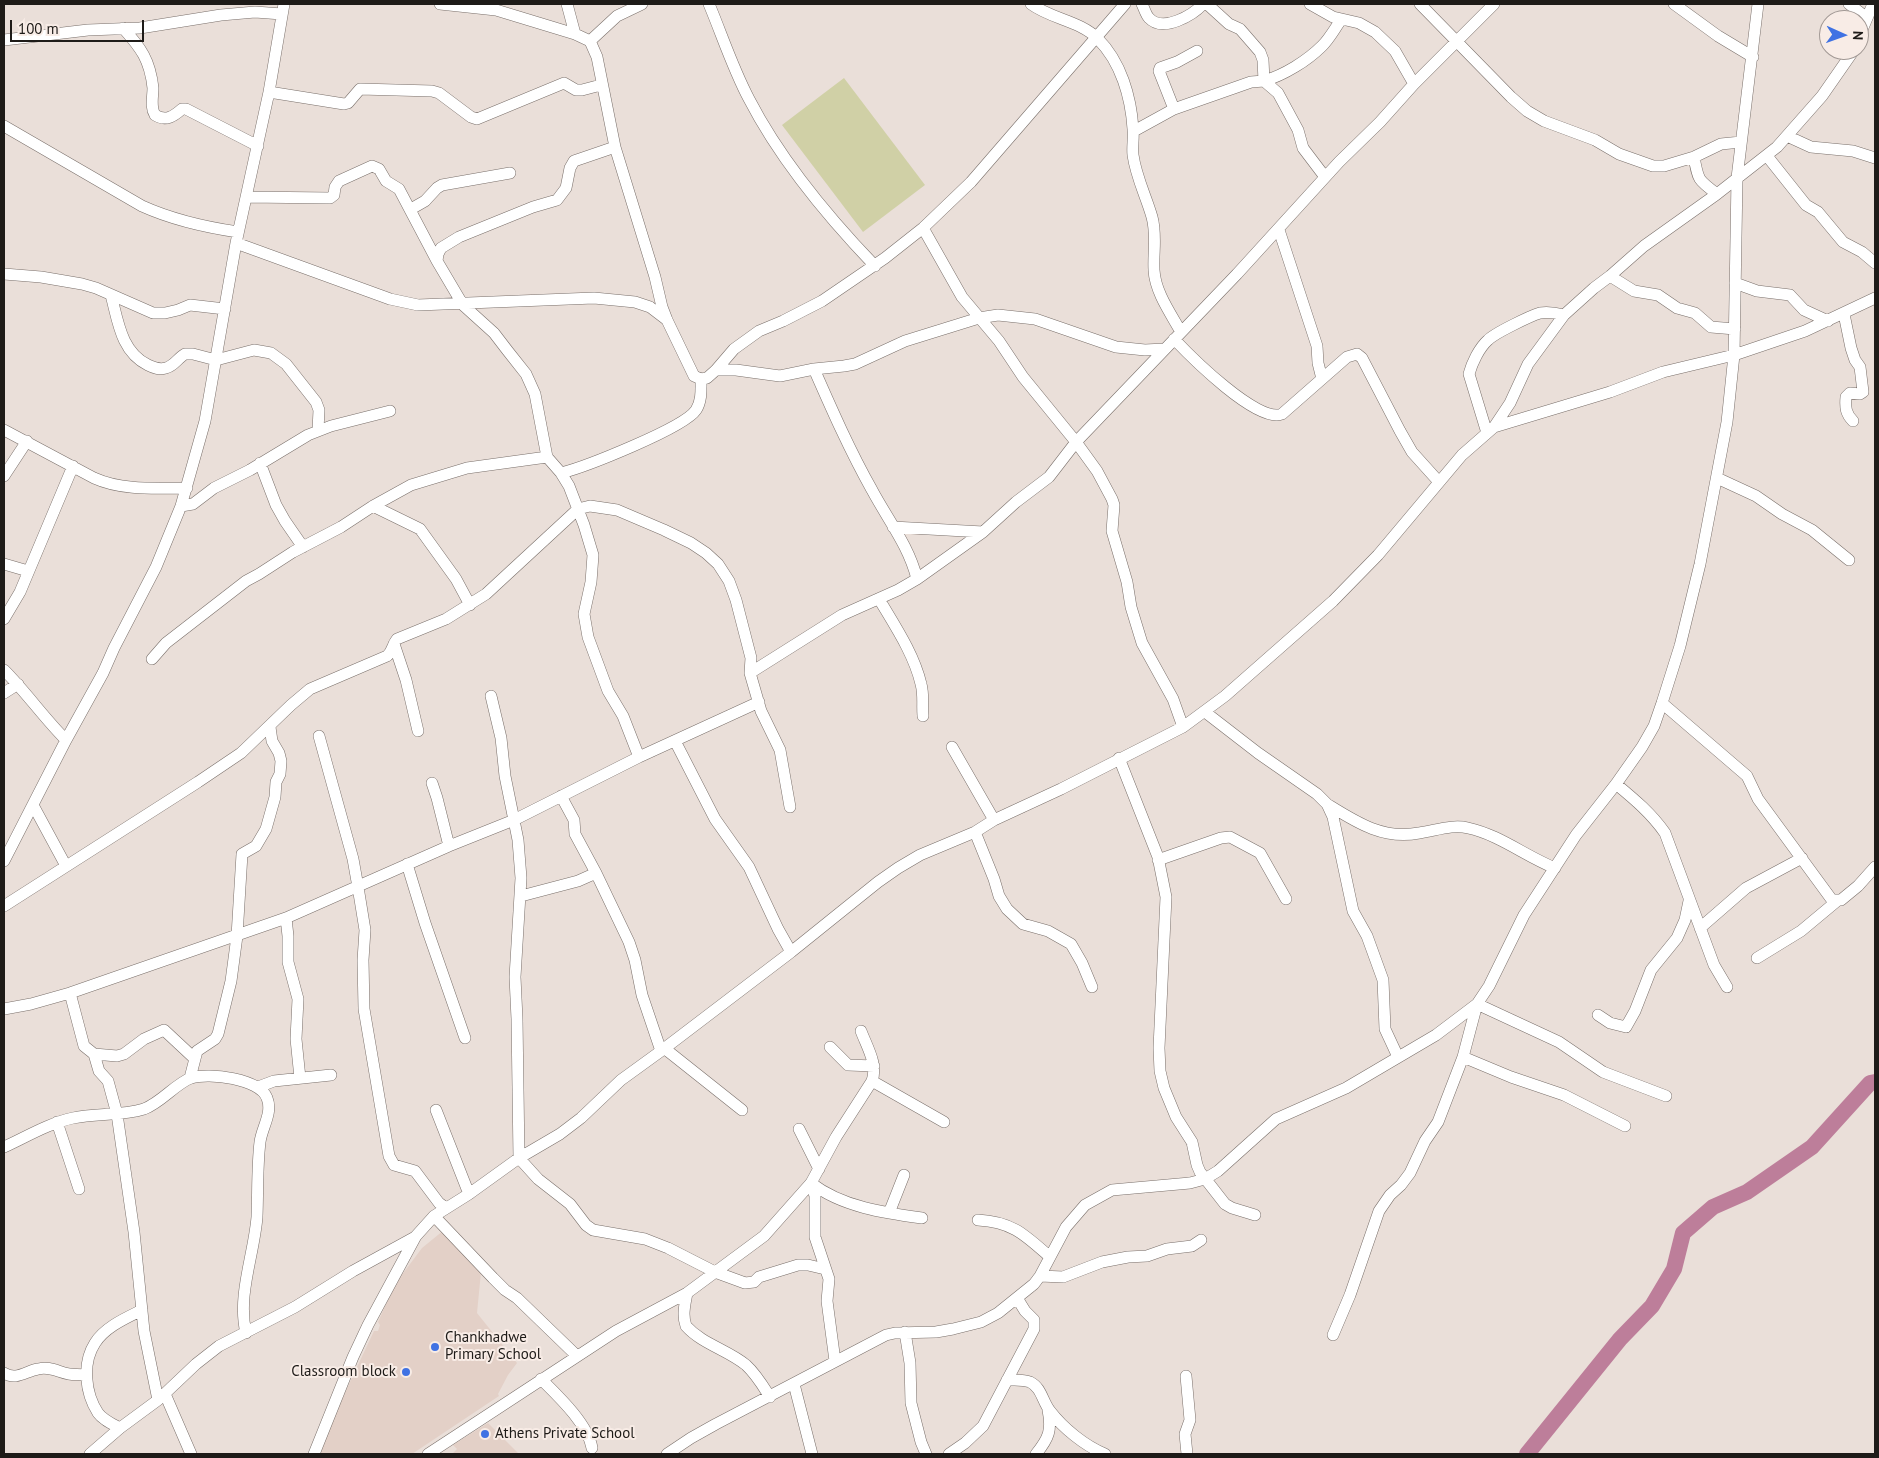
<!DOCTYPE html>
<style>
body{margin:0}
#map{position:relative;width:1879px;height:1458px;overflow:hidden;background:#eadfd9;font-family:"PT Sans",sans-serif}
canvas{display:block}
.frame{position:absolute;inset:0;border:5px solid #1e1b18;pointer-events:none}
.north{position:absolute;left:1819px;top:10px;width:50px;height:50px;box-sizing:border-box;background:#f8ece6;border:1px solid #a19894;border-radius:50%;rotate:92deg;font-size:14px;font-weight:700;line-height:20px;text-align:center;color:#1e1b18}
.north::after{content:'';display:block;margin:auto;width:18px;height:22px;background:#4072e3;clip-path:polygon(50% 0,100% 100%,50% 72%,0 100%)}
.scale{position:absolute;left:10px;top:20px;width:134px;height:22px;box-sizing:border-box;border:2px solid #1e1b18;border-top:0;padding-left:6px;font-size:15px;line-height:18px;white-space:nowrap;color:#1e1b18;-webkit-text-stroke:4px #f8ece6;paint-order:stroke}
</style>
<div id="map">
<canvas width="1879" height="1458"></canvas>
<div class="frame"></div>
<div class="north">N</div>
<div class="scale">100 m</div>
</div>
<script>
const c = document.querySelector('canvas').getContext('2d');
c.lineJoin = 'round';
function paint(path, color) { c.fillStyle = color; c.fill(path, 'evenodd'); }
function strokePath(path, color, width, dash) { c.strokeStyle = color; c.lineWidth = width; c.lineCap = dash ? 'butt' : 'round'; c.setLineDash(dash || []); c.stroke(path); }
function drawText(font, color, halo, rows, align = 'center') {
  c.font = font + ' "PT Sans",sans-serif'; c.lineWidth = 4; c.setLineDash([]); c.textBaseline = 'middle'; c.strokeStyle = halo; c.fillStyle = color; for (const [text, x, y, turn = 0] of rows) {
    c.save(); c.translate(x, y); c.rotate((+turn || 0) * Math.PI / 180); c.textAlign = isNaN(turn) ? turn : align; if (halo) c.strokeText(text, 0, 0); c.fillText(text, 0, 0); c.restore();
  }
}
paint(new Path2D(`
 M444,1230L481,1272L477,1313L517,1363L508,1375L498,1394L499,1396L412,1454H316L374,1331H378L380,1325L378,1322L395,1284L422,1248Z
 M488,1423L519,1454H452L457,1449L453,1445Z`), '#e3d0c7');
paint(new Path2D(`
 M844,78L925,185L863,232L782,125Z`), '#d0d0a6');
strokePath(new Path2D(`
 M1527,1454L1620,1339L1652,1306L1674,1269L1683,1233L1713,1207L1747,1192L1812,1147L1870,1083L1875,1082`), '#bd7e9a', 16);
const minor = new Path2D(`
 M440,4L496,10L575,34L590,41L597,57L615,147L655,277L662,307L667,320L694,376L701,379L707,378L716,370L734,349L759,331L783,321L822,301L885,258L923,228L971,182L1125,4
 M567,4L575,34
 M709,4C722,35 733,69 749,99C781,161 827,216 875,266
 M1031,4C1051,19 1081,21 1098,39C1121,62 1131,97 1133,129C1134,138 1132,147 1133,155C1136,177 1146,196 1152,217C1157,235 1153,252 1154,270C1155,292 1171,314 1181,332
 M1142,4C1144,8 1146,15 1149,18C1163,33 1193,15 1203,4
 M1207,4L1229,24L1240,29L1260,52L1263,60L1264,81C1284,75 1307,61 1322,46C1330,38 1335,28 1341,20
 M1310,4L1333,17L1359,23L1375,32L1395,51L1414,84
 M1420,4L1511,97L1527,111L1544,121L1595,140L1619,154L1653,166H1664L1694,157L1721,144L1741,142
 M1674,4L1718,36L1753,57
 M1849,4L1867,18
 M123,28C141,48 150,60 153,88C153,97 150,107 155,115C166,122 174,116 182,109H186L258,146
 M1859,37L1873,4
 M4,40L88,30L140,28L221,15L255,12L282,14
 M590,41L617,16L642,4
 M269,92L344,104L348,103L360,89L432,91L439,93L471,117L477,119L564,83L576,90H582L601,85
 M1174,109L1159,71L1160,68L1177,62L1197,51
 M4,126L142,206C173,220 204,227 238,232
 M1134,131L1174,109L1251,82L1264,81L1278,93L1298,130L1303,148L1325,177
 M1787,136L1811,147L1853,151L1875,158
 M615,147L574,161L570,168L566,188L557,200L533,207L459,237L441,248L438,254L437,261L463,305L494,333L507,350L526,374L535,394L547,457L561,473L569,486L584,525L593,555L591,582L584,614L588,637L608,691L623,716L639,757
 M1767,156L1806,205L1818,212L1843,242L1862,252L1875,263
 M1694,157C1698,180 1698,180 1717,194
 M246,197L330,198L334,195L335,187L339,181L372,166L379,169L386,181L399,189L437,261
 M411,209L425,201L437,188L442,185L510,173
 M923,228L962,297L999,341L1023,377L1076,442L1097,471L1112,499L1114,505L1112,531L1127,582L1131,607L1142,643L1173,699L1183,727
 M1279,230L1317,346L1318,363L1322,379
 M236,243L390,299L418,305L594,298L635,302L650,307L667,320
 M4,274L41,277L82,284L96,288L153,313H165L178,310L190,305L225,309
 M1610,276L1634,291L1658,295L1677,308L1695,313L1711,327L1735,329
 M1735,283L1757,291L1790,295L1804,310L1828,321
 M111,295C118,321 121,352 148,365C154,368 159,370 166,368C174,366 178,358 185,354H193L216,360L254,350L271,353L286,364L316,402L319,410L318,430
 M1844,314L1851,348L1855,360L1860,367L1863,392L1860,394L1850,393L1846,397C1845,408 1846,414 1853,421
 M1174,339C1191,357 1258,424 1282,414L1347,357L1357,354L1362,358L1400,431L1412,452L1439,482
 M814,369C832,410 850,451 872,490C888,520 909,546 917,579
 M716,370H736L780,376L814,369L844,366L855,364L905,341L979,318L998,315L1035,319L1116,347L1145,350L1164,349
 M1494,427L1610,392L1663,372L1734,355L1805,331L1875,298
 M4,430L94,478C123,491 156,488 187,488
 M1487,433L1469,374C1472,363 1479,348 1488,340C1495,333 1530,316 1540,313C1548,312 1556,313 1564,315
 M260,463L276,505L285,521L303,547
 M561,473C585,467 684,428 696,410C702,401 701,389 701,379
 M4,476L27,441
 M1717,478L1756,496L1782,514L1812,530L1849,560
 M181,506L193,504L214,488L250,470L308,435L331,426L390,411
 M373,506L420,529L456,579L470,605
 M893,527L983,532
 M4,564L28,571
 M879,599C895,626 914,654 921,684C924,695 922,705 923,716
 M4,619L20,592L73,466
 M394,644L406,680L418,731
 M152,659L166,643L246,581L259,574L293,552L341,527L373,506L411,485L467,468L547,457
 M4,670C26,692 44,718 66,740
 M750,673L842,615L898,590L917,579L983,532L1016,502L1049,477L1076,442L1237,274L1339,162L1380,122L1414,84L1494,4
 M4,693L18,684
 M491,696L501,738L505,776L518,840L521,878L515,977L517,1019L519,1158L538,1179L570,1204L586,1225L593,1230L645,1239L668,1248L715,1272L745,1283L754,1282L759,1277L798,1265H808L825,1269
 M1662,703L1747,776L1758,799L1832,900H1841L1858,886L1875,867
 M1205,712L1258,753L1317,794L1327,804L1333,817L1353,911L1367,936L1383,980L1385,1029L1398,1057
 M319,736L353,859L358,887L365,930L363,960L364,1009L389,1156L394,1165L415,1171L439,1203L446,1208
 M675,741L715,819L749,867L778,929L791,952
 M952,747L994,820
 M1119,758L1158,857L1166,897L1159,1048L1160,1071L1164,1088L1176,1117L1192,1142L1197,1165L1200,1172L1225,1204L1232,1208L1255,1215
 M432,783L437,798L449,846
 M1616,784C1634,799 1651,813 1665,833L1714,965L1727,987
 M561,796L574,820L575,834L596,873L629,942L635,960L642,995L661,1051
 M1327,804C1356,822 1383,840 1419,833C1435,831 1452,824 1468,828C1500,835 1525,856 1555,868
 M33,805L66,866
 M975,832L994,879L999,896L1007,909L1023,924L1048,931L1071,944L1082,963L1092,987
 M1158,860L1221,838L1230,837L1260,853L1286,899
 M4,861L66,740L103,673L114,648L156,567L181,506L205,421L236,243L269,92L284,4
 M407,864L425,923L465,1038
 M521,896L578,881L596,873
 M4,906L198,782L241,753L291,705L310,689L387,656C393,651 392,645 397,639L446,619L486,594L578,509L590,506L617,510L664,530L691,543L706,553L718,564L729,581L736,600L751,658L750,673L761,711L780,750L790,807
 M286,918L288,936V962L298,999L296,1039L300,1078
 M1700,928L1746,888L1802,858
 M1757,958L1801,931L1837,901
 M70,993L84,1046L94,1054L117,1056L124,1054L144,1039L164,1030L194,1058
 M4,1009L31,1004L70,993L286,918L449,846L514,820L639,757L759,702
 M1598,1015L1610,1023L1626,1027L1635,1011L1651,970L1677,938L1685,920L1689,901
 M861,1031C867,1047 878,1064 872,1081L944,1122
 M830,1047L848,1065L874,1066
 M664,1048L742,1110
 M94,1054L99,1071L108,1081L117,1114L134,1232L144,1331L158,1400
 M1463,1057L1511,1077L1564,1095L1625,1126
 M190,1078L197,1051L215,1039L218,1034L231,981L237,936L242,854L256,846L266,829L275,797L276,782L280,774L281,761L279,753L272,741L270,727
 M258,1087L274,1081L331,1075
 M436,1110L469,1194
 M57,1122L79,1189
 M799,1129L819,1169
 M4,1147C26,1137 49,1123 73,1118C96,1113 121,1116 144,1109C162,1102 175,1084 191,1078C209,1072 260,1079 267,1098C273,1113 262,1127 260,1142C257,1167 258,1192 257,1217C254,1255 237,1295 246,1333
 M811,1183L815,1196V1237L829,1279L827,1301L835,1361
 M811,1183C842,1207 885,1213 922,1218
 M889,1213L904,1175
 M434,1216L493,1278L505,1290L517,1298L577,1356
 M978,1220C1013,1222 1025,1235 1050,1257
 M1040,1276L1063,1277L1102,1262L1128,1257L1147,1256L1167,1249L1192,1246L1201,1240
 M687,1293C685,1304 682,1315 686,1326C702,1344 728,1350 746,1365C756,1374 763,1386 770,1397
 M905,1332L910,1363L911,1403L921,1442L926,1454
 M1333,1335L1350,1295L1379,1211L1390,1195L1401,1185L1410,1173L1425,1141L1438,1122L1463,1057L1477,1004L1559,1042L1603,1072L1666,1096
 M4,1373C16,1381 26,1371 38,1369C50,1366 58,1372 69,1374C74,1375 80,1374 85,1375
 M1186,1376L1190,1420L1185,1434L1187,1454
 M541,1379C558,1396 588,1424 592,1448
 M1007,1380C1014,1380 1023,1379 1030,1382C1042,1388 1042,1401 1050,1411C1063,1428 1085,1446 1105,1454
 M794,1384L812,1454
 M165,1394L191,1454
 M120,1428C112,1424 103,1420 98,1413C85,1393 82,1363 95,1343C105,1327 126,1318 142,1310
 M90,1454L120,1428L158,1400L196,1364L219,1346L295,1307L353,1271L415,1237
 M314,1454L353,1357L368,1325L416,1236L434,1216L469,1194L519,1158L560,1134L581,1118L621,1080L661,1051L791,952L878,882L898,868L920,855L975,832L994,820L1061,789L1183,727L1225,696L1333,601L1378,555L1462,455L1494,427L1510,403L1528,364L1564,315L1594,288L1610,276L1644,246L1717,194L1777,147L1822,96L1854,50
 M428,1454L616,1331L687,1293L764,1236L811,1183L836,1137L872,1081
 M667,1454L691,1438L716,1424L886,1335L895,1333L936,1332L953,1329L981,1322L998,1313L1034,1284L1040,1276L1066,1227L1085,1205L1112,1190L1190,1183L1205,1179L1218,1171L1276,1119L1346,1088L1436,1035L1477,1004L1489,986L1524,915L1576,835L1616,784L1642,747L1654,726L1662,703L1680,646L1700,564L1727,422L1734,355L1737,178L1758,4
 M949,1454L965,1443L983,1426L1034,1329V1320L1025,1311L1017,1298
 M1036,1454C1049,1438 1052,1430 1048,1410`);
strokePath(minor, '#796f6a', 12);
strokePath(minor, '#fff', 11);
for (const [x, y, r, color] of [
 [435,1347,5,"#4072e3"],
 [406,1372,5,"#4072e3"],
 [485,1434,5,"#4072e3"]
]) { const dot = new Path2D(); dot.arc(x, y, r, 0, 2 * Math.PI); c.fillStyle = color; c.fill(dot); strokePath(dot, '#f8ece6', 2); }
drawText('15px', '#1e1b18', '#f8ece6', [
 ["Chankhadwe",445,1338],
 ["Primary School",445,1355],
 ["Classroom block",396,1372,"right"],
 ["Athens Private School",495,1434]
], 'left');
</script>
